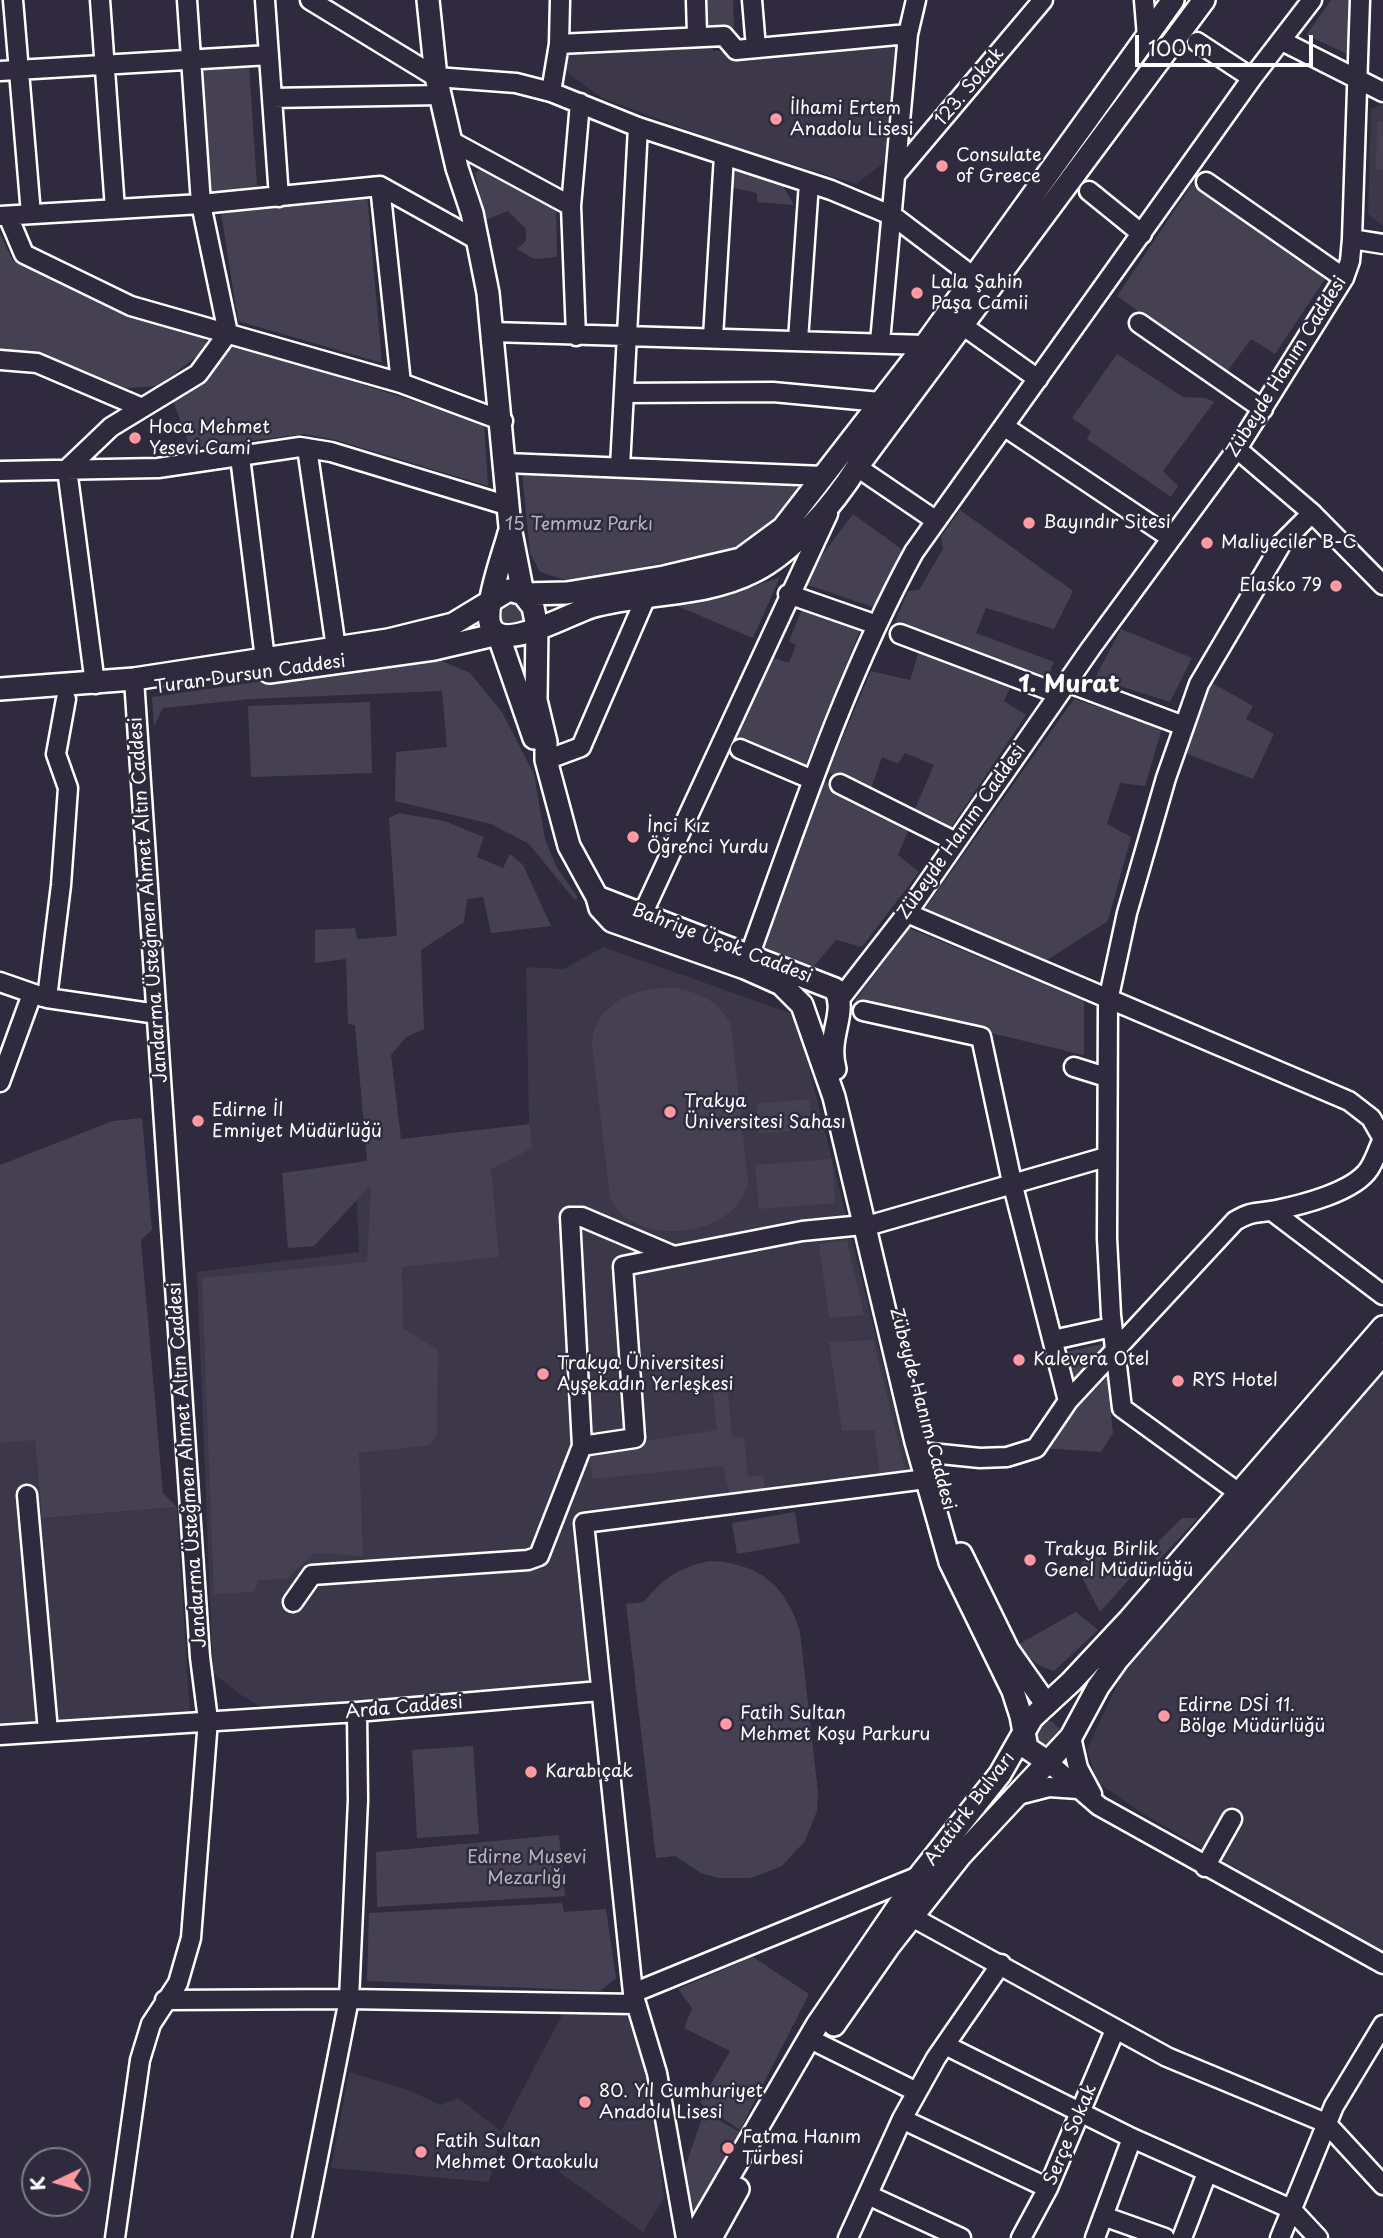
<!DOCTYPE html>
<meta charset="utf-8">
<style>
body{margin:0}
#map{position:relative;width:1383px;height:2238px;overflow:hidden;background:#2f2a3d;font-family:"Playpen Sans",sans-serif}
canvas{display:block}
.north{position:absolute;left:21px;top:2147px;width:70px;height:70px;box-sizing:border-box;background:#2f2a3d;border:2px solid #827f8b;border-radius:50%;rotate:265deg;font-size:19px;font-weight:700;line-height:28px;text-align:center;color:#fff}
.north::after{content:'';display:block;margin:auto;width:24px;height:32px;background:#ff9aa2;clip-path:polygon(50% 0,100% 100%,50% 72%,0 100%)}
.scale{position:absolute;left:1135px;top:35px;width:178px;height:32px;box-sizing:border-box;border:4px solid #fff;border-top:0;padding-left:9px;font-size:21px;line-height:24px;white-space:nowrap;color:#fff;-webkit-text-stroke:5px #2f2a3d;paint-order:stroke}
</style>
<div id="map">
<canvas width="1383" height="2238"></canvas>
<div class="north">K</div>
<div class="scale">100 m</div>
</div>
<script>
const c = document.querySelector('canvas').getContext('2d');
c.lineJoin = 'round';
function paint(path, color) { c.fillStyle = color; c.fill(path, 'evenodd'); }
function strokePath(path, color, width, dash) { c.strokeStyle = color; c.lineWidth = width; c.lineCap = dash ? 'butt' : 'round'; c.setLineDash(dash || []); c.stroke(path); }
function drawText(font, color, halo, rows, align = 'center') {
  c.font = font + ' "Playpen Sans",sans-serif'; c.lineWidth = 5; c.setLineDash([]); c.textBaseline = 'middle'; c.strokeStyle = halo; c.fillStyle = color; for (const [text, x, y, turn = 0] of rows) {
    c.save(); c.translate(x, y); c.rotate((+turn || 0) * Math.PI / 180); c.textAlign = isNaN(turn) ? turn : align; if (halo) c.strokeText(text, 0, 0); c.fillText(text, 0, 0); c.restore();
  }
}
paint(new Path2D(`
 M895,42L899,78L889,159L856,184L715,140L602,98L558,66L562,50L712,43L713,51H726Z
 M1383,104V226L1368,214L1371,109Z
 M603,947L796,1015L911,1477L578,1519L588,1683L268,1711L241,1695L213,1673L197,1272L359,1252L355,1163L529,1124L526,967L564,969Z
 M1383,1367V1954L1142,1813L1097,1782L1087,1749L1131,1655Z
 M35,1439L42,1518L177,1507L191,1732L0,1744V1443Z
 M626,2014L650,2073L664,2198L643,2232L502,2131L489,2182L331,2168L349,2072L408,2090L441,2105L458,2098L501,2131L562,2015Z`), '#3c3749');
paint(new Path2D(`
 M702,0H733L734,28L702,27Z
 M1331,0H1352L1350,55L1306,35Z
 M249,66L257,186L206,196L198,68Z
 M1377,122H1383V170H1376Z
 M492,162L556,205L557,257L534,259L517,249L526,241V229L508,211L486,220L475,173Z
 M733,170L783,186L794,205L757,202V193L730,187Z
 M1192,184L1327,276L1275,354L1251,339L1226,373L1117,296Z
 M367,195L382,363L238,321L221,213Z
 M0,234L13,261L133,313L201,334L209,347L158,386L126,388L38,352L0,350Z
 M230,343L484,423L488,486L336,440L304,434L190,448L172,398Z
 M1117,354L1183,397L1206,398L1214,402L1163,471L1178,486L1171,497L1087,439L1091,431L1072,418Z
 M522,472L794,485L800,491L745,547L569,581L540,572L530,553Z
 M960,510L1073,591L1054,629L986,608L976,633L1054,662L1047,679L895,622L908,591L919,590L943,549L941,537Z
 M853,514L904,551L876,608L808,585L810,571Z
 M780,577L753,638L670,603L730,595Z
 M501 614a13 13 0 1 1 26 0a13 13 0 1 1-26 0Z
 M793,605L774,658L789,663L796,645L789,641L802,609L861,628L805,766L733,735Z
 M1121,629L1192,658L1170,702L1095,678Z
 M920,648L1012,683L1004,701L1026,715L948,832L914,811L934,765L905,753L898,764L882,757L869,794L828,772L871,671L910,680Z
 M432,657L470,673L502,712L534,774L545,839L556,866L578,898L574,899L529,844L491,824L395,801L396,752L447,747L442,691L250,699L163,708L154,726L152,697Z
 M1207,680L1253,706L1246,719L1274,734L1253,779L1179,751Z
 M1074,699L1162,728L1145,786L1120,783L1107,824L1131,837L1108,921L1047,960L924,910Z
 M370,702L372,773L251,777L248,706Z
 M823,781L911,824L898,855L919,872L862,947L836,940L814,966L759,947Z
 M399,813L444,821L484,837L477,857L503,868L510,854L523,865L551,926L491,933L483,897L467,899L464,922L421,950L424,1029L406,1037L391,1055L401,1139L530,1124L532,1148L491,1169L499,1257L402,1267L403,1328L438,1350L437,1434L430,1445L359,1453L363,1556L315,1553L286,1579L258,1580L254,1592L214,1594L202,1278L367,1262L371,1185L314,1246L288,1248L282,1173L367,1161L355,1025L348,1024L346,959L315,963V930L355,928L357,939L397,936L389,818Z
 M909,928L1084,1001V1055L855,1001Z
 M677,988C702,994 719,1001 731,1025L748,1182C738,1238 634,1250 610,1198L592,1043C595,1001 640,985 677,988Z
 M809,1099L812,1129L759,1133L756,1104Z
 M142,1118L152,1230L141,1240L163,1493L177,1507L42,1518L35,1440L0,1443V1165L113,1121Z
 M832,1159L835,1203L759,1209L755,1165Z
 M847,1240L864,1315L829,1318L819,1244Z
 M873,1340L906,1473L880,1476L874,1430L842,1431L829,1342Z
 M1107,1343L1074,1380L1066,1352Z
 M1107,1377L1113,1433L1101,1452L1040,1448Z
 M713,1392H728L732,1437L744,1438L748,1477L763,1475L766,1492L730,1496L723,1466L592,1479L589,1450L717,1430Z
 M795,1512L800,1543L737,1554L732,1523Z
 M1182,1518H1198L1157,1562L1153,1547Z
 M1096,1549L1113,1573L1120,1569L1130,1578L1100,1612L1077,1568Z
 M712,1561C761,1564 786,1586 800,1632L818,1792L817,1811L805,1841L782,1866L751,1878H718L701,1873L675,1856L656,1858L626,1604L644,1602C662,1579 682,1565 712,1561Z
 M1076,1612L1098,1630L1054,1671C1037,1667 1029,1658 1019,1644Z
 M1052,1721L1062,1732L1046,1749L1034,1740L1035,1729L1041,1722Z
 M473,1746L479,1834L417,1838L412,1750Z
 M559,1835L565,1896L377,1907L376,1852Z
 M562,1903L564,1912L606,1909L616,1978L600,1991L367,1981L369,1913Z
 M753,1957L809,1994L740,2130L700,2103L730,2051L684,2028L692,2008L678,1989Z
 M704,2112L740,2132L692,2222L681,2179Z`), '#464152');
const minor = new Path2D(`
 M13,0L31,214
 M100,0L115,209
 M265,0L279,197
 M310,0L436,77L516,83L551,92L638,127L831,190L893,216L975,278
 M696,0L697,35
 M752,0L756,48
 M1144,0L1147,37
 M1282,41L1383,92
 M1197,42L1252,78
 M559,44L724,36L736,50L908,34
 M0,71L269,55
 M551,92L559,44L560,0
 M272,98L440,95
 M451,141L571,206
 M896,174L1043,0
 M1206,182L1344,278
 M380,186L401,383
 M1089,191L1142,234
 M0,216L201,204L380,186L479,241
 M8,216L24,254L131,306L401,383L503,421
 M1352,239L1383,244
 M1139,323L1263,409
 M962,325L1038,379
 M492,332L925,345
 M576,336L571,206L580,103
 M713,337L724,155
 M798,340L809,183
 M880,342L908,34L916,0
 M0,360L37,363L140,407
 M624,393L773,392L880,402
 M1005,427L1171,538
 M307,448L336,648
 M1237,449L1312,513L1383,585
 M240,457L265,659
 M506,463L823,476
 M620,467L638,127
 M857,467L935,520
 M67,469L111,427L198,374L228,333L201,204L187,0
 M67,469L95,684
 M0,471L158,468L300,447L331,452L509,506
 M788,594L877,625
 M900,634L1059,694
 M1069,683L1184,726
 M66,699L56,754L68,788L61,885L47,998L157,1014
 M740,749L813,780
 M546,760L581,747L646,597
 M840,784L956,842
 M907,913L1349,1101L1371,1118L1383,1139C1378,1149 1375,1160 1369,1169C1354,1192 1301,1205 1276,1210C1256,1214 1254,1210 1235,1221L1068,1401L1036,1448L1007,1457L980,1458L931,1453
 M642,915L828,514
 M750,954C799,819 845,678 914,552L1252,78L1312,0
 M0,982L43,997
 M840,999L907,913L1091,648L1237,449L1344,278L1350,261L1352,239L1360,0
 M863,1011L981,1037L1012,1182L1068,1401
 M1074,1067L1106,1077
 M0,1082L32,994
 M1272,1211L1383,1295
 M874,1224L1106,1157
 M1053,1340L1112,1327
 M582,1446L635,1438L623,1266L674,1256
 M1239,1493L1122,1408L1111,1315L1107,1238L1108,1001L1127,913L1166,778L1199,684L1282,543L1312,513
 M27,1495L48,1731
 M293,1602L312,1575L528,1560L539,1556L582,1446L570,1217H582L674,1256L802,1231L863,1225
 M0,1735L357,1712L600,1691
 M1071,1737L1078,1768L1092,1794
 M1048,1762L1099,1806L1383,1964
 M1014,1796L1049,1787L1078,1789
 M1205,1867L1232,1819
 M912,1917L1167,2057L1326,2123L1383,2185
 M633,1993L919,1876
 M165,2000L349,1999L635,2004
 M820,2044L917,2092
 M945,2045L1132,2138L1291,2209L1318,2238
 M902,2119L1048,2188
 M868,2195L961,2238
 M1103,2216L1165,2238
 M115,2238L140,2060L151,2024L178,1983L191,1938L208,1720L200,1657L134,679
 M302,2238L349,1999L358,1800L357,1712
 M686,2238L657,2073L633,1993L584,1523L926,1479
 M848,2238L902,2119L936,2058L1001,1964
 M1021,2238L1048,2188L1115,2030
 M1095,2238L1132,2138
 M1182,2238L1207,2173
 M1280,2238L1334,2106L1383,2025`);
const major = new Path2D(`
 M428,0L436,77L457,168L472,213L488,293L510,527L523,594L533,607L537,627L536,700L546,742V760L569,846L597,897L600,908L612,921L745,968L781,984L802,1005L834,1097L916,1442L950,1562L1013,1691L1021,1716L1027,1748L1048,1762
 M509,533C504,553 480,615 493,630C509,649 569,614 591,607C643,592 704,597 753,572C793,552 833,505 857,467L1204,0
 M498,634L534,738
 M269,672L434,649L498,634
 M0,689L134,679L388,640L453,624L509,590L523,594L567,593L664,577L741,559L783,528L925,345L1173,0
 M597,897L835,989C848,1013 826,1036 835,1069
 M961,1554L1008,1650L1046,1704
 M834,2025L889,1946L961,1855L1071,1737L1098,1687L1118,1659L1383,1354
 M693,2238L817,2025L919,1876L1000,1774L1032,1718L1071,1682L1129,1620L1383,1327
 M711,2238L738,2189`);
strokePath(minor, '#fff', 23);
strokePath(major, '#fff', 26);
strokePath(minor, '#2f2a3d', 18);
strokePath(major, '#2f2a3d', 21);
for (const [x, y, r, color] of [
 [776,119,7,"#ff9aa2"],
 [942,166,7,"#ff9aa2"],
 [917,293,7,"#ff9aa2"],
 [135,438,7,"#ff9aa2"],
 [1029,523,7,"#ff9aa2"],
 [1207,543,7,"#ff9aa2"],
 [1336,586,7,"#ff9aa2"],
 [633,837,7,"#ff9aa2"],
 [670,1112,7,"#ff9aa2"],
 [198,1121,7,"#ff9aa2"],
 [1019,1360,7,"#ff9aa2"],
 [543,1374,7,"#ff9aa2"],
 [1178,1381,7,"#ff9aa2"],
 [1030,1560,7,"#ff9aa2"],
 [1164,1716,7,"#ff9aa2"],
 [726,1724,7,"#ff9aa2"],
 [531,1772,7,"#ff9aa2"],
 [585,2102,7,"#ff9aa2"],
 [728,2148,7,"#ff9aa2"],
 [421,2152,7,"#ff9aa2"]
]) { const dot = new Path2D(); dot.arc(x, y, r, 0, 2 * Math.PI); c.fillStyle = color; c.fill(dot); strokePath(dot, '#2f2a3d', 2.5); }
drawText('18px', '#fff', '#2f2a3d', [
 ["123. Sokak",970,87,-50],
 ["Zübeyde Hanım Caddesi",1287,367,-58],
 ["Turan Dursun Caddesi",250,675,-8],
 ["Zübeyde Hanım Caddesi",962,832,-55],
 ["Jandarma Üsteğmen Ahmet Altın Caddesi",149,900,-94],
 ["Bahriye Üçok Caddesi",722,944,21],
 ["Zübeyde Hanım Caddesi",922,1409,75],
 ["Jandarma Üsteğmen Ahmet Altın Caddesi",188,1465,-94],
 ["Arda Caddesi",404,1708,-5],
 ["Atatürk Bulvarı",970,1809,-53],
 ["Serçe Sokak",1071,2135,-67]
]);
drawText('18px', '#fff', '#2f2a3d', [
 ["İlhami Ertem",790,109],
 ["Anadolu Lisesi",790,130],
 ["Consulate",956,156],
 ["of Greece",956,177],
 ["Lala Şahin",931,283],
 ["Paşa Camii",931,304],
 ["Hoca Mehmet",149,428],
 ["Yesevi Cami",149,449],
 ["Bayındır Sitesi",1043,523],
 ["Maliyeciler B-C",1221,543],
 ["Elasko 79",1322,586,"right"],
 ["İnci Kız",647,827],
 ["Öğrenci Yurdu",647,848],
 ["Trakya",684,1102],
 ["Üniversitesi Sahası",684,1123],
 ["Edirne İl",212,1111],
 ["Emniyet Müdürlüğü",212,1132],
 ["Kalevera Otel",1033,1360],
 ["Trakya Üniversitesi",557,1364],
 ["Ayşekadın Yerleşkesi",557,1385],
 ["RYS Hotel",1192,1381],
 ["Trakya Birlik",1044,1550],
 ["Genel Müdürlüğü",1044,1571],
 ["Edirne DSİ 11.",1178,1706],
 ["Bölge Müdürlüğü",1178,1727],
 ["Fatih Sultan",740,1714],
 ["Mehmet Koşu Parkuru",740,1735],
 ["Karabıçak",545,1772],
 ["80. Yıl Cumhuriyet",599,2092],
 ["Anadolu Lisesi",599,2113],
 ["Fatma Hanım",742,2138],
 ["Türbesi",742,2159],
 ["Fatih Sultan",435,2142],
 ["Mehmet Ortaokulu",435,2163]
], 'left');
drawText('18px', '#b5b3ba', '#2f2a3d', [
 ["15 Temmuz Parkı",579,525],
 ["Edirne Musevi",527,1858],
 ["Mezarlığı",527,1879]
]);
drawText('bold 24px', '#fff', '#2f2a3d', [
 ["1. Murat",1069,685]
]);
</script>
